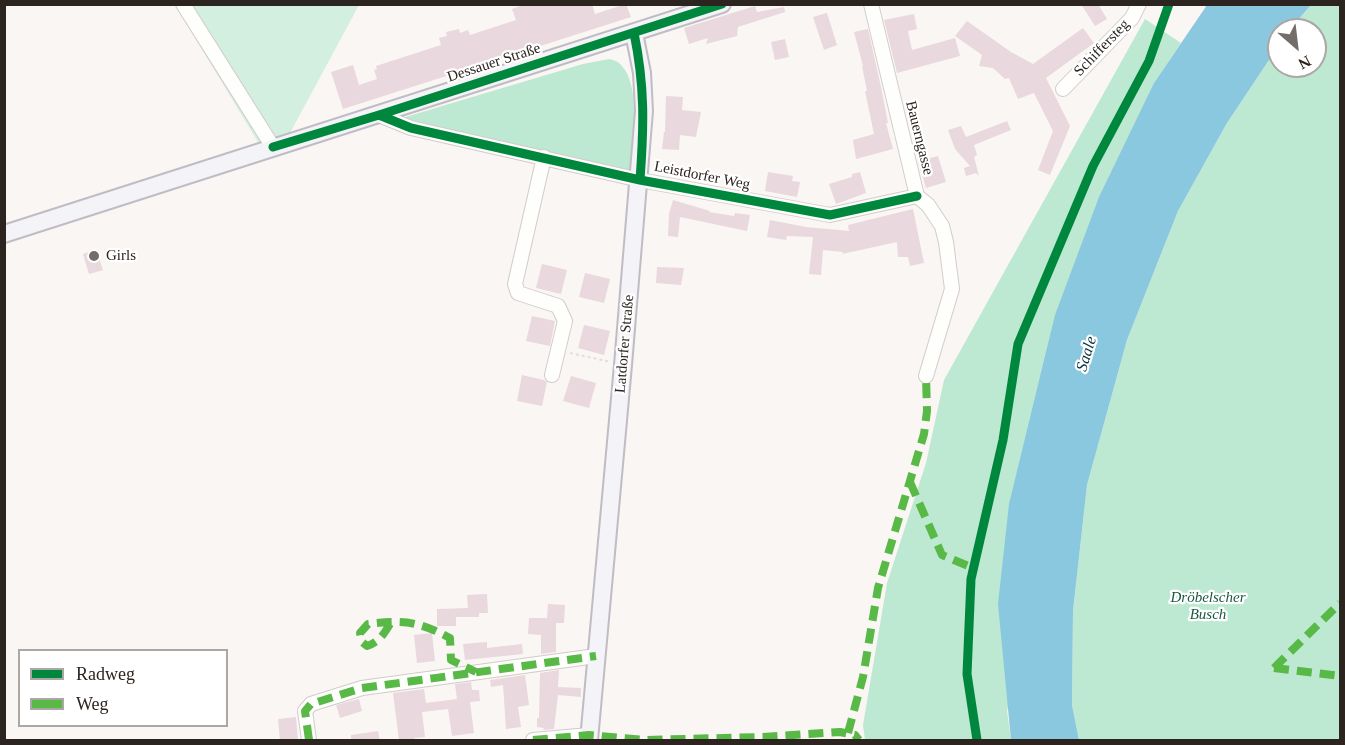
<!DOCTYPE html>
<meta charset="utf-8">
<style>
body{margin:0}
#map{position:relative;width:1345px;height:745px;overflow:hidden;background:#faf6f4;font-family:Georgia,serif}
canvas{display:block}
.frame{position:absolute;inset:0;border:6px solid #2c241f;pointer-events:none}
.legend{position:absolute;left:18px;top:649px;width:210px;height:78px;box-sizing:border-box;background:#fff;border:2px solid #aba7a5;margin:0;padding:8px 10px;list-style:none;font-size:18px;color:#2c241f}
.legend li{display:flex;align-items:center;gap:12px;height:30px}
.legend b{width:30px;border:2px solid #aba7a5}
.north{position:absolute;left:1267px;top:18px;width:60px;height:60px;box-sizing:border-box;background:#fff;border:2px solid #aba7a5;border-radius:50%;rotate:152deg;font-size:16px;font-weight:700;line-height:24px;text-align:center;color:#2c241f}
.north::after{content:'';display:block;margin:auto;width:21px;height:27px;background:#746e6a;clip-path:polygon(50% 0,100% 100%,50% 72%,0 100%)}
</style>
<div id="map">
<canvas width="1345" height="745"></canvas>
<div class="frame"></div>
<ul class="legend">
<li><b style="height:8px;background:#00873e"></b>Radweg</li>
<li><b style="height:8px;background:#58b947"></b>Weg</li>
</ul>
<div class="north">N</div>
</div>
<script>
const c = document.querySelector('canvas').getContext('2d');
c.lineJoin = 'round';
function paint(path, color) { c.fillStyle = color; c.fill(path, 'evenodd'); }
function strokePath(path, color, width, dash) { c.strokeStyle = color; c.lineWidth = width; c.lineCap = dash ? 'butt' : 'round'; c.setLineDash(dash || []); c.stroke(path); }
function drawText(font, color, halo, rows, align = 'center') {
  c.font = font + ' Georgia,serif'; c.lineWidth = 4.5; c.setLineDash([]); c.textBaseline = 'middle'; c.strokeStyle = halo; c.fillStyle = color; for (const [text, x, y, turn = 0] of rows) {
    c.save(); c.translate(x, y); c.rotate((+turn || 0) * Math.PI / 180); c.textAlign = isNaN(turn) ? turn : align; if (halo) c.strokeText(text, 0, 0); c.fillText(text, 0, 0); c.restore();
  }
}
paint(new Path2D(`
 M175,5H359L290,133L261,147Z`), '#d3efdf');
paint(new Path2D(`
 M1311,5H1340V740H1079L1072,705L1073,611L1087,485L1127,340L1178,211L1227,123L1279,45V66H1315V30H1289Z
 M1145,19L1181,43L1154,83L1007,711L1011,740H865L863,725L887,583L926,463L944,380Z
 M609,59C613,60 618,61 621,65C642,86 632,145 630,173L402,118L583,64Z`), '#bde8d1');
paint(new Path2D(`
 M1207,5H1311L1289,30H1279V45L1227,123L1178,211L1127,340L1087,485L1073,611L1072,705L1079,740H1011L998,604L1009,504L1055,315L1099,197L1154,83Z`), '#8ac8df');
paint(new Path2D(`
 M525,4H592L595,14L626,4L631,17L343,109L331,72L353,65L359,85L377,79L374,70L377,69L376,66L441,45L439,38L447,36L446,32L459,29L460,33L468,30L470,35L516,20L512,9Z
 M1081,4H1098L1107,19L1095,26Z
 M755,6L757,12L784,7L785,12L738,27L737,36L706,44L708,38L689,44L684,28Z
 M827,13L837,45L824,50L813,17Z
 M914,14L917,29L908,31L912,50L955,38L960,56L897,73L884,20Z
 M967,21L1011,52L1033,64L1083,28L1094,43L1046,78L1070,126L1050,175L1038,170L1053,131L1034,93L1018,99L1009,78L1005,79L993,68L979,66L982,55L955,36Z
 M868,29L881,87L888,123H886L893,149L856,159L853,140L874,134L865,91H867L862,66H863L854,32Z
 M785,39L789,57L775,60L771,42Z
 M666,96L683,97L682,110L701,112L696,137L680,135L679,150L662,149L664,132H665Z
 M1007,121L1011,130L974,145L977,155L974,157L979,176L976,173L966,176L964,168L970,166L955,149L948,130L961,126L966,137Z
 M938,156L946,182L926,188L918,161Z
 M768,172L793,176L792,181L800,182L797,197L765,191Z
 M860,172L866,193L836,204L829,184L852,177V174Z
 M673,200L710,211L709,212L734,216L735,213L750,215L747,231L680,217L678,237L668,236L669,214Z
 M913,209L924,263L910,266L908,257H898L897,242L842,254L843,252L823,250L821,275L809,274L813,237L787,236L786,240L767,237L770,220L806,227L849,231L848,225Z
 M96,249L103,270L89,274L83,254Z
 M542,264L567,270L561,294L536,288Z
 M657,267L684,268L681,285L656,283Z
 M585,273L610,279L604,303L579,297Z
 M532,316L555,321L550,346L526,341Z
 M584,325L610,331L604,355L578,348Z
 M522,375L544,380L547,382L542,406L517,401Z
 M571,376L596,383L589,408L563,401Z
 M487,594L488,613H479V617H456V626H437V609L468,608L467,595Z
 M548,604L565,605L564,623H556V652L541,654V635L528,634L529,618H547Z
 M432,633L435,661L417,663L414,635Z
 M487,642V648L522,644L523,654L465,660L463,644Z
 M559,670L558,687L581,688V697L558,695L554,729L543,730L544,728L537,727V718H539L540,673Z
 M525,675L529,705L518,707L521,727L506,729L503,685L491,687L490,680Z
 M471,682L472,690H479L480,701L470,702L474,733L452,736L448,709L422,712L425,737L414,738L415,741H399L393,693L424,689L426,703L457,699L455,684Z
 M359,699L362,711L340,718L336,705Z
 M296,717L298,741H280L278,719Z
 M378,731L380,741H351V735Z`), '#e9d8dd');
const minor = new Path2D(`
 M183,4L273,147
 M871,4L917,196L928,205L942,226L946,242L952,289L926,376
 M1063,89L1132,18L1139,4
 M379,115L411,128L640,180L830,215L917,196
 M544,157L515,284L518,293L558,306L565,321L552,375
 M309,740L305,711L311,704L362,688L596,656
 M533,740L589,735`);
const major = new Path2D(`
 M4,234L722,4
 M589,740L623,365L644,111L642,73L634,33`);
strokePath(minor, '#d1ccc9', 16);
strokePath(major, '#c0bcc4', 20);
strokePath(new Path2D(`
 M570,353L611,362`), '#e0dede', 2, [3, 3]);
strokePath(minor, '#fefefd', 14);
strokePath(major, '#f4f3f7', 16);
strokePath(new Path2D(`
 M910,482L942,555L973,568
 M390,624C384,634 379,642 367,646L362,642L360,633L368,624C404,620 418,621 450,638L451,660L476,672
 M1274,668L1340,603
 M1274,668L1340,676
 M848,733L863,677L878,588L924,434L927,411L926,376
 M309,740L305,711L311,704L362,688L596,656
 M533,740L589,735L644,740L763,737L840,732L855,735L859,740`), '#58b947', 8, [15, 8]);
strokePath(new Path2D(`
 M634,33C645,86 644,126 640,180
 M379,115L411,128L640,180L830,215L917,196
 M273,147L379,115L722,4
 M977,740L967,674L971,579L1003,440L1018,344L1093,166L1149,61L1169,4`), '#00873e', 9);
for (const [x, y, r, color] of [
 [94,256,6,"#746e6a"]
]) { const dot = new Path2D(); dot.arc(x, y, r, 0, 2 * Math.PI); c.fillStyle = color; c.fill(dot); strokePath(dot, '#fff', 2); }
drawText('15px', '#2c241f', '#fff', [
 ["Schiffersteg",1102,48,-46],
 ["Dessauer Straße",494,63,-18],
 ["Bauerngasse",919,138,76],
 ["Leistdorfer Weg",702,176,11],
 ["Latdorfer Straße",625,344,-85]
]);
drawText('15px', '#2c241f', '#fff', [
 ["Girls",106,256]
], 'left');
drawText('italic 15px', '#1a583e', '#fff', [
 ["Dröbelscher",1208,598],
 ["Busch",1208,615]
]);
drawText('italic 16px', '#063240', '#fff', [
 ["Saale",1087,354,-73]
]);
</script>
